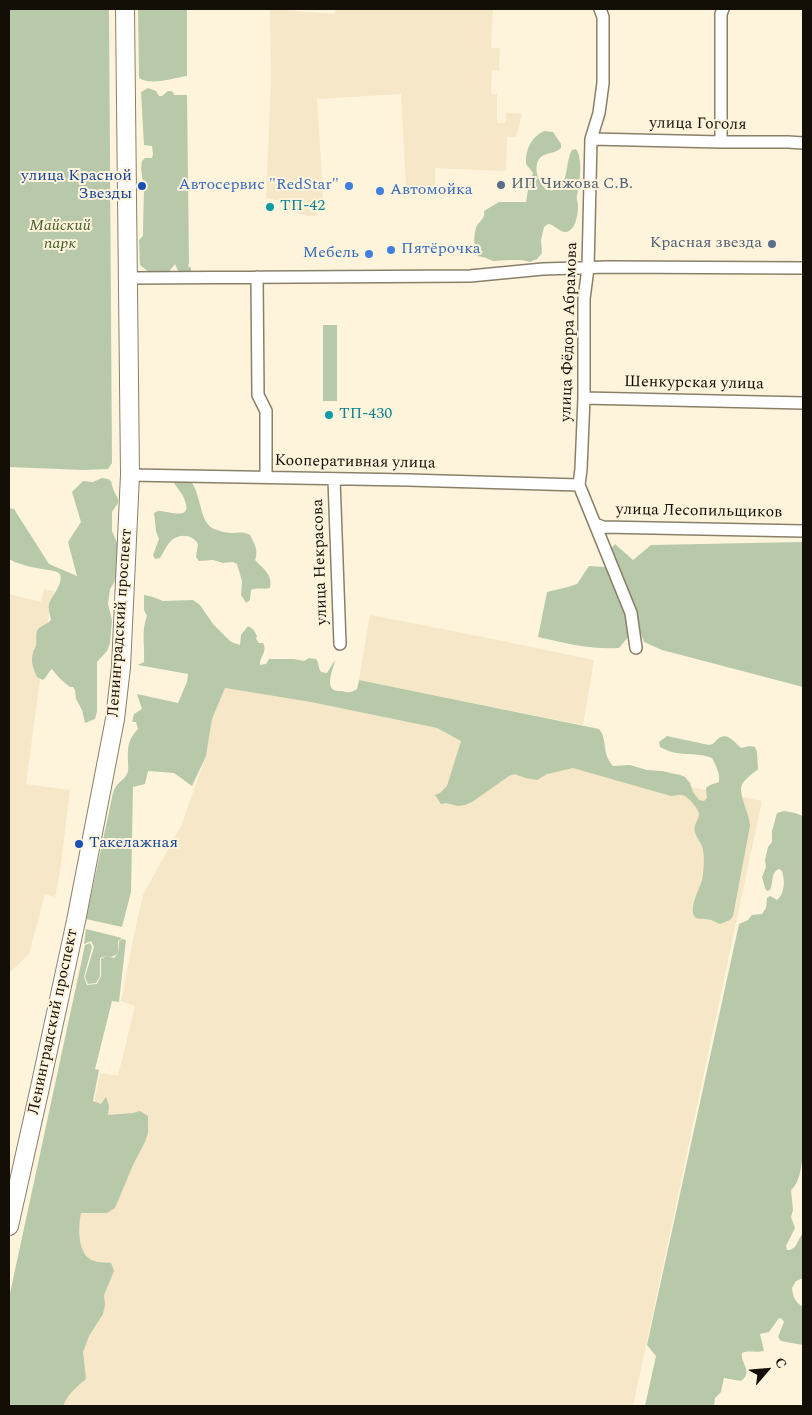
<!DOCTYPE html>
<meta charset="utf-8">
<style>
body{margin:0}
#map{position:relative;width:812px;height:1415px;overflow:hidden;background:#fef4db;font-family:Spectral,serif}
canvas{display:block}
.frame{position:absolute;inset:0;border:10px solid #130f07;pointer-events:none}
.north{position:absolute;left:742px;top:1345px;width:50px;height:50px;-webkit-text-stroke:4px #fef4db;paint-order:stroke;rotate:63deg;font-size:14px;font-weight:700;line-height:20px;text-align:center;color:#130f07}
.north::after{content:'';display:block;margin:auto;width:18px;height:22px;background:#130f07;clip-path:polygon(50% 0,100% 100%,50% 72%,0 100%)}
</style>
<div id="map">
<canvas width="812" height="1415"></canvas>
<div class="frame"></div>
<div class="north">С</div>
</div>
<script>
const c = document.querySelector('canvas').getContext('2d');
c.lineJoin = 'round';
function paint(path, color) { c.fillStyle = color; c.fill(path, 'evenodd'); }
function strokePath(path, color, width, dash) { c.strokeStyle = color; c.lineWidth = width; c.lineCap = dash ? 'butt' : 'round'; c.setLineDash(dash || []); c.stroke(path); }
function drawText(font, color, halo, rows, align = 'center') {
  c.font = font + ' Spectral,serif'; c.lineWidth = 4; c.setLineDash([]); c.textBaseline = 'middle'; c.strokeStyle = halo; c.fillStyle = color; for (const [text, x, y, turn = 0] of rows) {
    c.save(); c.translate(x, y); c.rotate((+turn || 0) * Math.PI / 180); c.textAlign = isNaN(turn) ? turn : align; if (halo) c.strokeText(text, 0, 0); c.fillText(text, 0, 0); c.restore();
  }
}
paint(new Path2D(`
 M270,9L335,14L336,9H493L491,48H500L499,70H492L491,94H497V123H506V113L522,114L516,137H507L506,171L435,168V188L406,187L401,94L317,99L323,195L322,198L317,199V216H308L287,210L277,200L266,198L271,83Z
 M44,589L54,591L48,620L26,784L70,790L60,871L55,897L45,894L29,954L9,973V594L41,602Z
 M370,615L468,634L594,660L583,725L359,680Z
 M225,688L311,702L437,728L461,741L762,801L633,1406H32L100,1073L118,1076L135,1006L121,1001L134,935L143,895L181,826L206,756L212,719Z`), '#f5e7c8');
paint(new Path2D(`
 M9,9H109L112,463L108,469L83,470L9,467Z
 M138,9H187V76C173,78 152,86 139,78Z
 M148,88L156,91L159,96H162L168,91H171L173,92L174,95H187L189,263L188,266L191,268V273H179L175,264L167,274L150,273L140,265L139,240L143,236V229L144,188L141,169L142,161L145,158H152L153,154L152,146L144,145L141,92Z
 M544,131L553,132L561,144V148C555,154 546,152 540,158C529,169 546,206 562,183C568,176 566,160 572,150L576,149C583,158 580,184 577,195C576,199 578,202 578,206C578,214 576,227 569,231C561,235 556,225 548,224L544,227L541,240L542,253L537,259L530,262L522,260H509L493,261L486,258L478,256C474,248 473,237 476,228C478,221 486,219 484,211L499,202H526L529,184L533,173L526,164C525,150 531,137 544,131Z
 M323,325H337V401H323Z
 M102,478L108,479L111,481L113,489L118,499V503L112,512V531L118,545V559L116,576L114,583L110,589L108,604L112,620L110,643L107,651L97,662V711L95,719L85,723L82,710L76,699L75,690L73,687H70C63,682 57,676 52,669C48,672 47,677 43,680L37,677C34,669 30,662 33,653C33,651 35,648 36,646C37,640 35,634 38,629C42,625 48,624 51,620C50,614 48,610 49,604C51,597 71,574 54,571C39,568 23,567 9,559V508L14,509L49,564L77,576L68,542L81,522L72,492L83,481L93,482Z
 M176,478L189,479C201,491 199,520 212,528C217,530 225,533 231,533C238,533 243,531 250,535C254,543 259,550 255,560C263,568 273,575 270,588C264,590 258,587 251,590L250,600L246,603L241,595L242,581L237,564L233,562L223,563L213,560L199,561L196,557L198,544C193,535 181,533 172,540C167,544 164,552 160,558L155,559L153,555L159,539L156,531L154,513C156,512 157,511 158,511C166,510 193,522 185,501C183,494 178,489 174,483Z
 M803,542V687L662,650L644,642L609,551L615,544L633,560L651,545Z
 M589,566L606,567L630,619L629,636L619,648C592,650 565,643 538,637L547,592L568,587L577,584Z
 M144,595L153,597L163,601L193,600L200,605L213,624L230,641L234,643L240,645L241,635L248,626L253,629L257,636L256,639L259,643H263C268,652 259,657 260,665L266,664L269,659H294L304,661L309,658L316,659C319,662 318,668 321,672L327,673L335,660C334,667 325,686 334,690C336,691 339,691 342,691C348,693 351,693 357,689L359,680L599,729C608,739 601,753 613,766L630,765L647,770L662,771L680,775L685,777L690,783L693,792L699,800L704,801L707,798L706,788L710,785L719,782C720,773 716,766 712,758C694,751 679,758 660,747L659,742L667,736L709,745C715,744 715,741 719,738C728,732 735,743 741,748L750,746L755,747L757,752L758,769C754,773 747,777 743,783C736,791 750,814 750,826L733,916L730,920L720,924C715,922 711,919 705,919C702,918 698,920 695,917C688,909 700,888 702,880C704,872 705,853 702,846C700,841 696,837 695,832C693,824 699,820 699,814C699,809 687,795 682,795C679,794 675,796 671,796L573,768L547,774L537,780L526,778L514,774L509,776L472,802L465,805L458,806L446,803L441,804L435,795L440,793L447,786L461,741L437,728L311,702L225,688L212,719L206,756L192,786L174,773L148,771L145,784L133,787L131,892L122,927L86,919L113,793C117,781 123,782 127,774C129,770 128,766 128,762C128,747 127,741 138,729L136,722H132L134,714L142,709L137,694L178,703L187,682L188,674L138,665L144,662C145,646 141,631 147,616L144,610Z
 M784,811L795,813L803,816V1151C802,1162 800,1184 791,1190L793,1210L791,1217L795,1228L786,1246L787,1250H790L795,1247L803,1232V1278L796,1281L792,1288C793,1297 795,1302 803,1307V1345L781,1341L778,1337L784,1322L782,1319L779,1318L769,1332L760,1334L764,1351C757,1353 747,1350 742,1353C740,1364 754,1371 741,1381L724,1378L721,1392L715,1398L714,1406H645L656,1356L647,1345L739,924L748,920L752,915L762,914L766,908L767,898L770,896L777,900C785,893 785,881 782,871L779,869C770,873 774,883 770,890L767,891L765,888L762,877L766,867L765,860L768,847L772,842V831L777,813Z
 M86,929L122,938L118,941V952L116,955L111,957L106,956L100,958V976L96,983L88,984L85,977L94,947L91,941L84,944Z
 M122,939L126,940L119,1002L112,1001L95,1069L99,1070L93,1101L101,1104L106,1097L109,1106L108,1115L133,1113L140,1111L148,1116V1133L145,1142L133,1165L115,1208L107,1213H81C78,1227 77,1256 94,1261C99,1263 106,1262 111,1263L114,1271L104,1295L105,1305L103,1314L89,1336L83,1352L86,1379C76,1387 68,1394 63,1406H9V1298L85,945L90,943L92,947L84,977L87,985L97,984L101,976V959L106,956L114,958C120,953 118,948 119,941Z`), '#b7c9a9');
const minor = new Path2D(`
 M600,9L603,17V83L599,113L591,139L588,268L584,299V398L581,469L579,485L631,613L636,648
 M591,139L721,142H788L803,143
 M721,142V14L723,9
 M257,277L258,395L266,411V477
 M128,278L470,276L543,269L607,267L803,268
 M584,398L803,403
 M130,475L408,480L579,485
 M334,479L340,644
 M595,524L603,527L803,531`);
const primary = new Path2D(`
 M9,1226L39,1092L76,921L115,719L121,667L130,475L125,9`);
strokePath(minor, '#89806a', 14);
strokePath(primary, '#89806a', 20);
strokePath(minor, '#fff', 11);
strokePath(primary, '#fff', 18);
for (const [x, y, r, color] of [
 [501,185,5,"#5c6f8a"],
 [142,186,5,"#1a4fb4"],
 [349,186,5,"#3f7fe0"],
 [380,191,5,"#3f7fe0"],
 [270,207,5,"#0f9aa8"],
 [772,244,5,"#5c6f8a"],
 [391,250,5,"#3f7fe0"],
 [369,254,5,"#3f7fe0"],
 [329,415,5,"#0f9aa8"],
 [79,844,5,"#1a4fb4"]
]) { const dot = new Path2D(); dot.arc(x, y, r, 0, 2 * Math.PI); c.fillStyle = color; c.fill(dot); strokePath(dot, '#fef4db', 2); }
drawText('16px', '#130f07', '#fef4db', [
 ["улица Гоголя",698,125,1],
 ["улица Фёдора Абрамова",570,332,-88],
 ["Шенкурская улица",694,384,1],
 ["Кооперативная улица",355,463,1],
 ["улица Лесопильщиков",699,512,1],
 ["улица Некрасова",321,562,-92],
 ["Ленинградский проспект",121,623,-86],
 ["Ленинградский проспект",54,1022,-78]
]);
drawText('16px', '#164399', '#fef4db', [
 ["улица Красной",132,177],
 ["Звезды",132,195],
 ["Такелажная",89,844,"left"]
], 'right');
drawText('16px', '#4e5e75', '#fef4db', [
 ["ИП Чижова С.В.",511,185],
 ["Красная звезда",762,244,"right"]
], 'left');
drawText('16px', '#366cbe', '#fef4db', [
 ["Автосервис \"RedStar\"",339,186],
 ["Автомойка",390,191,"left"],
 ["Пятёрочка",401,250,"left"],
 ["Мебель",359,254]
], 'right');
drawText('16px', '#0d838f', '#fef4db', [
 ["ТП-42",280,207],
 ["ТП-430",339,415]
], 'left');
drawText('italic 16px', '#415c29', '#fef4db', [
 ["Майский",60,227],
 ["парк",60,245]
]);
</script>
